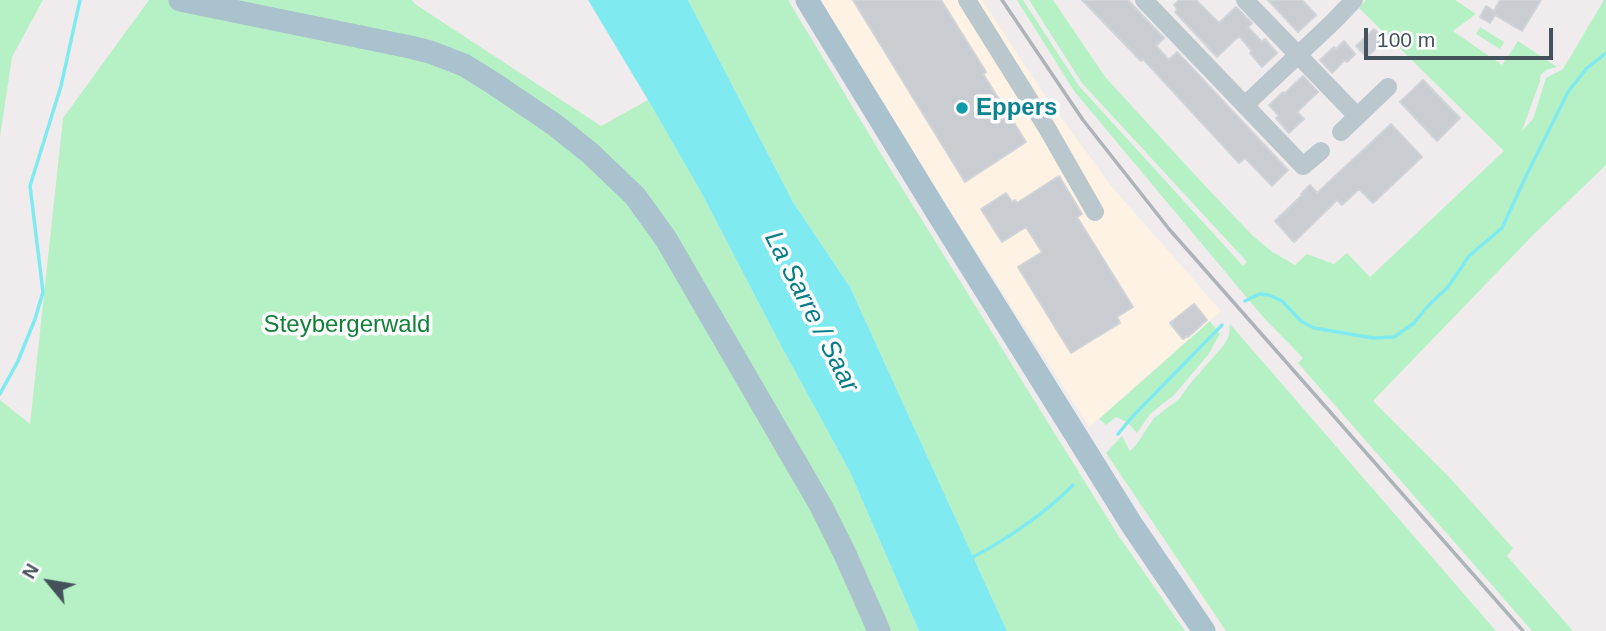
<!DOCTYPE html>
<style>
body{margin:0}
#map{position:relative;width:1606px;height:631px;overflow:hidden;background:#f0eced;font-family:Helvetica,sans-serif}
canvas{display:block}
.north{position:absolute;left:14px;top:547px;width:70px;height:70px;-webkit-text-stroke:5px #fff;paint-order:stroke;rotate:300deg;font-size:19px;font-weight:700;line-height:28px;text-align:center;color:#44535b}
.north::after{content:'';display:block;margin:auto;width:24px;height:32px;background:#44535b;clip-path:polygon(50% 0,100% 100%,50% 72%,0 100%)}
.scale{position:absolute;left:1364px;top:28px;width:189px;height:32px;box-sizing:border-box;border:4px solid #44535b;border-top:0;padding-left:9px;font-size:21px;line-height:24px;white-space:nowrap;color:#44535b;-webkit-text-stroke:5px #fff;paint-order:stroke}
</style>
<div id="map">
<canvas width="1606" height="631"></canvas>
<div class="north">N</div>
<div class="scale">100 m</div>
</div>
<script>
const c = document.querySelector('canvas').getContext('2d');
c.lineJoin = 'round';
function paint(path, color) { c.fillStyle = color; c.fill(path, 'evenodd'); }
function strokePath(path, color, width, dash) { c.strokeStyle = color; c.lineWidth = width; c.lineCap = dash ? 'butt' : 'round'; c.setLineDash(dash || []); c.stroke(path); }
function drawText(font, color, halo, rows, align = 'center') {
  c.font = font + ' Helvetica,sans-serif'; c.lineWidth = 7; c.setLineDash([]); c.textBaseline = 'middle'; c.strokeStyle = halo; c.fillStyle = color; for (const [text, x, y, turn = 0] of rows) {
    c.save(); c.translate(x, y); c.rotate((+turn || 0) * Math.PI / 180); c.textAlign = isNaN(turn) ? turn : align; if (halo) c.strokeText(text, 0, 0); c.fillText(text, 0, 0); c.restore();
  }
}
paint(new Path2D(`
 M820,0H982L1046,97L1112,187L1221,311L1089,427L948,207Z`), '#fdf2e3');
paint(new Path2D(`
 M0,0H43L12,57L0,137Z
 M149,0H412L415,4L601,126L648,100L701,192L779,342L850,472L919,631H0V400L30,424L63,118Z
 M688,0H788L889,167L1118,535L1185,631H1007L850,287L793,202Z
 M1017,0H1023L1079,86L1243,266L1247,262L1082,83L1029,0H1053L1106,78L1209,190L1253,236L1271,251L1295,265L1307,254L1334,264L1347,253L1370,277L1504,151L1359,8L1366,0H1455L1476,14L1453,31L1502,65L1518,41L1557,67C1549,69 1540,70 1540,81L1522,131L1533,119L1546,78L1563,69L1604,0H1606V165L1534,234L1373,401L1449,477L1513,548L1507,556L1573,631H1532L1298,363L1303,358L1263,317L1074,91Z
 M1480,27L1504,42L1500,49L1476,34Z
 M1210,321L1220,334L1208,355L1174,395L1150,414L1137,433L1127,422L1116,417L1106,425L1099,419Z
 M1230,324L1496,631H1226L1106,453L1122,436L1130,451L1136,445L1154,418L1179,399L1189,385L1223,346L1229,336Z`), '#b6f1c5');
paint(new Path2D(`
 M588,0H688L793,202L850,287L1007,631H919L850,472L779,342L701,192L648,100Z`), '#80eaf1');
strokePath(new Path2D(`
 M1245,301L1259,294L1269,295L1282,301L1301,321L1314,328L1373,338L1394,337L1414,323L1428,306L1448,287L1469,256L1502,228L1525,178L1568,92L1586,69L1606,53
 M0,394L18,361L35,319L43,292L30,186L61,86L80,0
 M1118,434L1132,417L1222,325
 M969,559C1003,542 1046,513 1073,485`), '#80eaf1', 3.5);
const building = new Path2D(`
 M853,0H941L986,72L983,74L1026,142L965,182Z
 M1082,0H1128L1164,38L1156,46L1169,60L1177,52L1288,170L1272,186L1245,158L1239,163L1143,59L1141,61Z
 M1179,0H1196L1219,23L1236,7L1252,23L1248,27L1262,42L1265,39L1277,53L1262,67L1250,53L1252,51L1239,36L1217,57L1175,12L1177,9L1174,5Z
 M1268,0H1302L1316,15L1298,32Z
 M1500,0H1541L1522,31L1495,15L1490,23L1480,17L1486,6L1494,11Z
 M1374,29L1385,40L1367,57L1356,46Z
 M1344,41L1355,54L1347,62L1345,60L1332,73L1320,60L1334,47L1336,49Z
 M1303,76L1318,92L1297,112L1304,119L1289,133L1276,118L1279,116L1269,105L1283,92L1284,94Z
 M1423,80L1460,118L1437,141L1400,102Z
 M1391,124L1422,157L1373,203L1359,189L1342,205L1337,200L1294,242L1275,221L1302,195L1301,194L1310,185L1317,193Z
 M1059,176L1082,214L1077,217L1133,307L1117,317L1120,323L1071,353L1018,267L1042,252L1026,227L1002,242L981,209L1006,193L1012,202L1015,200L1017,203Z
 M1194,304L1207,320L1188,337L1187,336L1183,339L1170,323Z`);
paint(building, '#c9cdd2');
strokePath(building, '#d0d4d9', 2);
strokePath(new Path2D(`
 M967,0L1047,128L1095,212
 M1144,0L1303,166L1321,151
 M1245,0L1357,116
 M1245,105L1334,21L1354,0
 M1341,132L1388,87`), '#bac7cd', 18);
strokePath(new Path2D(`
 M180,0L410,47L430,52L464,65L493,83L555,125L590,153L635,196L666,239L821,506L845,554L879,631
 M807,0L938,214L1132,525L1204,631`), '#aac1ce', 23);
strokePath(new Path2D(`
 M1002,0L1083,120L1169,229L1523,631`), '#aeb3b8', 3.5);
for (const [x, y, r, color] of [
 [962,108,7,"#0f9aa8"]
]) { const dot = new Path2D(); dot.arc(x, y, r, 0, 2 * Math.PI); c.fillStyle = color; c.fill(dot); strokePath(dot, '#fff', 2.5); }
drawText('bold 24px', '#0d838f', '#fff', [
 ["Eppers",976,108]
], 'left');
drawText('24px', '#108139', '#fff', [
 ["Steybergerwald",347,325]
]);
drawText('italic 26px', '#067e88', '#fff', [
 ["La Sarre / Saar",811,312,63]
]);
</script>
